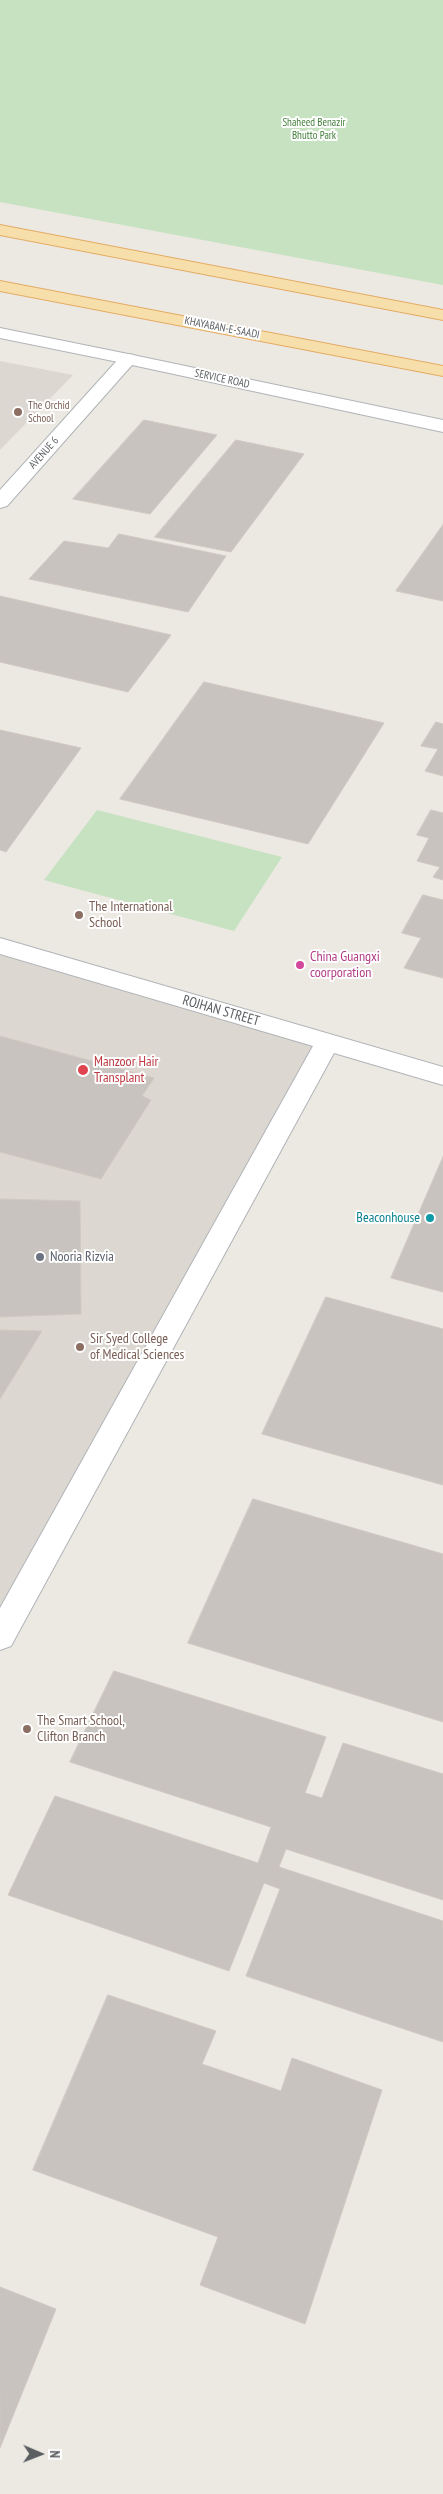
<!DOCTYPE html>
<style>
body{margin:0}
#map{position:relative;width:443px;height:2494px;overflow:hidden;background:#ece8e2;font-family:"PT Sans Narrow",sans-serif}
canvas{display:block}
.north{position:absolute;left:15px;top:2429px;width:50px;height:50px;-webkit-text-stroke:4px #fff;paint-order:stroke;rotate:91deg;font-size:14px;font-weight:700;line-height:20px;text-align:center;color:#5b5f62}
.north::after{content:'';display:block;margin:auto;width:18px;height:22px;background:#5b5f62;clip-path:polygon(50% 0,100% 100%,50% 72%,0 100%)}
</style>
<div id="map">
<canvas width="443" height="2494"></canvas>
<div class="north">N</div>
</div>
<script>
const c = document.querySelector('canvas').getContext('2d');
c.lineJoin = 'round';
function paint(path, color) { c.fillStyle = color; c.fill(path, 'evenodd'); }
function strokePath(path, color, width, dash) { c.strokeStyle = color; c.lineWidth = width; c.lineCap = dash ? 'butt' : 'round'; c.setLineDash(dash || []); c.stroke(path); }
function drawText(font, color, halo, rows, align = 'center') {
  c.font = font + ' "PT Sans Narrow",sans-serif'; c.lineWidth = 4; c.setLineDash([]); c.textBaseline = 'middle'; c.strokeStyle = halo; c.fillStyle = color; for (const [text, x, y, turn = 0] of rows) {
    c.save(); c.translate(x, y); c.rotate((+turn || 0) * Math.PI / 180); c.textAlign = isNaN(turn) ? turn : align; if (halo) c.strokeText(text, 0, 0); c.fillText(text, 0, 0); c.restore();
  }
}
paint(new Path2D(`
 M0,361L73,375L0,450Z
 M0,949L327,1043L0,1637Z`), '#dcd8d1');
paint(new Path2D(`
 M0,0H443V285L0,202Z
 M97,810L282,857L234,931L44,880Z`), '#c6e2c1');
const building = new Path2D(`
 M144,420L217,435L150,514L73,499Z
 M236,440L304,454L231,552L155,537Z
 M443,525V601L396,591Z
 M119,534L226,556L188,612L29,579L64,541L108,548Z
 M0,596L171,635L128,692L0,662Z
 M204,682L384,723L308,844L120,799Z
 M436,722L443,724V776L425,771L438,749L421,746Z
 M0,730L81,748L6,852L0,850Z
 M431,810L443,813V880L433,877L440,867L417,861L429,838L417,835Z
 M423,895L443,900V978L404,968L421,938L402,933Z
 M0,1036L154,1078L142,1096L151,1100L101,1179L0,1152Z
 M443,1157V1292L391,1278Z
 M0,1199L80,1201L81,1314L0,1317Z
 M326,1297L443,1329V1485L262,1434Z
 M0,1330L42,1331L0,1399Z
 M253,1499L443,1554V1722L188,1643Z
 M114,1671L326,1737L305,1793L322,1798L343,1743L443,1774V1900L286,1849L279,1867L443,1921V2042L246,1976L280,1889L264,1883L229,1971L8,1895L55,1796L258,1863L271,1827L70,1762Z
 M108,1995L216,2031L202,2064L281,2091L292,2058L382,2090L305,2324L200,2285L218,2237L33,2170Z
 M0,2287L56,2309L0,2448Z`);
paint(building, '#c8c3bf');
strokePath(building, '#d0c9c1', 1);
const lane = new Path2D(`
 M0,328L128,354L134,355L137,359L134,363L128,364L0,338Z`);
const street = new Path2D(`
 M128,354L443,420V432L132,365L7,506L0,508V490L122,355Z
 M0,938L443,1067V1085L334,1053L11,1646L0,1650V1608L313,1046L0,954Z`);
const primary = new Path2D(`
 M0,225L443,310V320L0,235Z
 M0,281L443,366V376L0,291Z`);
strokePath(lane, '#b0b4b7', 2);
strokePath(street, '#b0b4b7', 2);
strokePath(primary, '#e4ab63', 2);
paint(lane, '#fff');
paint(street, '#fff');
paint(primary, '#f7dfac');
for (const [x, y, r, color] of [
 [18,412,5,"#8d6e63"],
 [79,915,5,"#8d6e63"],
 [300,965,5,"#d1479c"],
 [83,1070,6,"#e0444e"],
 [430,1218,5,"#0f9aa8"],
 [40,1257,5,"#6b7280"],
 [80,1347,5,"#8d6e63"],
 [27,1729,5,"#8d6e63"]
]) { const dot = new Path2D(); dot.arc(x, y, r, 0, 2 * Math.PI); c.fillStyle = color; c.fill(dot); strokePath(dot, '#fff', 2); }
drawText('11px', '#44803c', '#fff', [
 ["Shaheed Benazir",314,123],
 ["Bhutto Park",314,136]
]);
drawText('11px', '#5b5f62', '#fff', [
 ["KHAYABAN-E-SAADI",222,328,11],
 ["SERVICE ROAD",222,379,12],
 ["AVENUE 6",44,453,-48]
]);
drawText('11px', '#785e54', '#fff', [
 ["The Orchid",28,406],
 ["School",28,419]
], 'left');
drawText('14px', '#785e54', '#fff', [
 ["The International",89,907],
 ["School",89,923],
 ["Sir Syed College",90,1339],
 ["of Medical Sciences",90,1355],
 ["The Smart School,",37,1721],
 ["Clifton Branch",37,1737]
], 'left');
drawText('14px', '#b23c85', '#fff', [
 ["China Guangxi",310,957],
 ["coorporation",310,973]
], 'left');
drawText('14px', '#5b5f62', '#fff', [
 ["ROJHAN STREET",221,1011,16]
]);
drawText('14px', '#be3a42', '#fff', [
 ["Manzoor Hair",94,1062],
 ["Transplant",94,1078]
], 'left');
drawText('14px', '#0d838f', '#fff', [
 ["Beaconhouse",420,1218]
], 'right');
drawText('14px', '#5b616d', '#fff', [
 ["Nooria Rizvia",50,1257]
], 'left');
</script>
